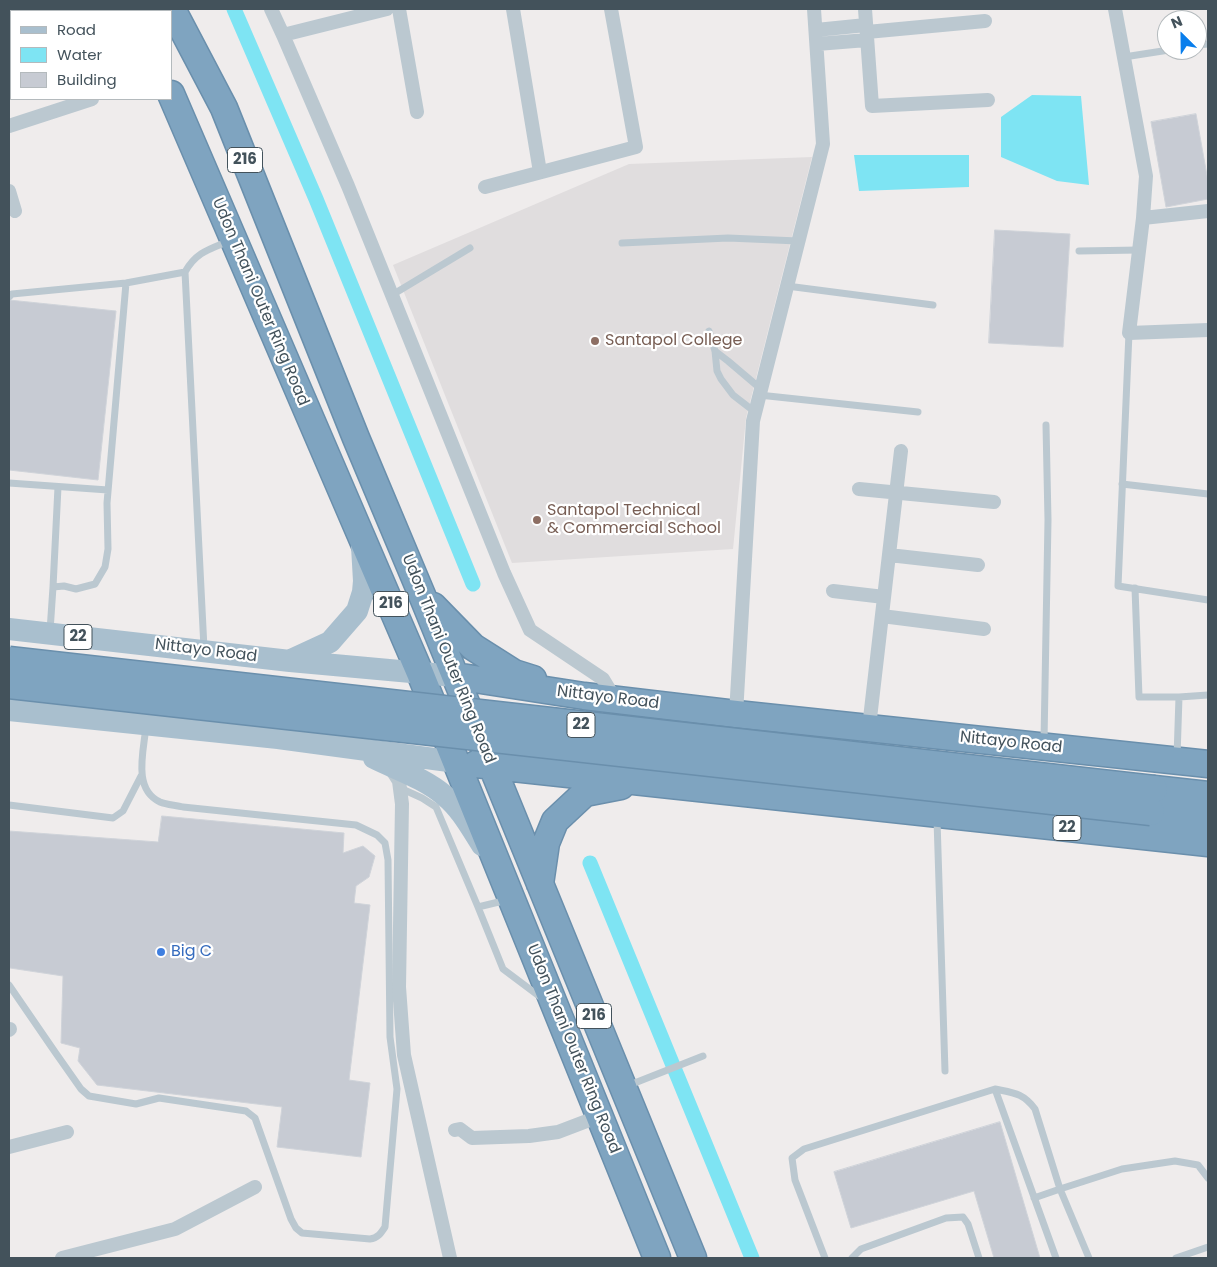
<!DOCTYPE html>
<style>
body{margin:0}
#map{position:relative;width:1217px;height:1267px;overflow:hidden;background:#efecec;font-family:Poppins,sans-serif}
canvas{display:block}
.frame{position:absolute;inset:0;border:10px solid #43525b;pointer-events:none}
.legend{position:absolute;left:10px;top:10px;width:162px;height:90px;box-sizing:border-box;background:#fff;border:1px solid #b4babd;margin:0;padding:6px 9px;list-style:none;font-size:15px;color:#43525b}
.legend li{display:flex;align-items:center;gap:10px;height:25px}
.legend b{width:25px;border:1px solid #b4babd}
.north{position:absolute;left:1157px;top:10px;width:50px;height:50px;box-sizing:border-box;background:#fff;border:1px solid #b4babd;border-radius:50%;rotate:337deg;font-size:14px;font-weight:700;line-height:20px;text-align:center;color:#43525b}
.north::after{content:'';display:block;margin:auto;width:18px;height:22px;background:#097eec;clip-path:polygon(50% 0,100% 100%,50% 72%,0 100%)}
</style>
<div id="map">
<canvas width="1217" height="1267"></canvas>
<div class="frame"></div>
<ul class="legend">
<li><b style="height:6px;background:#a9bfce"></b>Road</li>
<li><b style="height:14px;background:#7ee4f3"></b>Water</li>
<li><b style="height:14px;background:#c7cbd3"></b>Building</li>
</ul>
<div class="north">N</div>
</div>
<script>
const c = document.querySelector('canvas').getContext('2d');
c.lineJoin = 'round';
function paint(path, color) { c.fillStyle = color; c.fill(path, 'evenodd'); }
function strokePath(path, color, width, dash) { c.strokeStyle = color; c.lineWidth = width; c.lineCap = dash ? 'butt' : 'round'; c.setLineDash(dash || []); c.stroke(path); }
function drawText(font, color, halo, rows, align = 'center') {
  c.font = font + ' Poppins,sans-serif'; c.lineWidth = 4.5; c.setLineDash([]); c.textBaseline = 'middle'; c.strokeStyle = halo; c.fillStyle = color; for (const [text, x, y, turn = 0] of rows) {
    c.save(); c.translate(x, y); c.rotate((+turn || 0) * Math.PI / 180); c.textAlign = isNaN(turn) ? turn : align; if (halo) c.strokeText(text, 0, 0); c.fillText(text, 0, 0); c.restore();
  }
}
paint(new Path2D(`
 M812,157L746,418L733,549L512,563L393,265L629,164Z`), '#e0ddde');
paint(new Path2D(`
 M1032,95L1081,96L1089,185L1057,181L1001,157V117Z
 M854,155H969V187L859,191Z`), '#7ee4f3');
strokePath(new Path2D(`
 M234,9L316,199L473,584
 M590,863L752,1258`), '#7ee4f3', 15);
const building = new Path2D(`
 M1196,114L1208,181V199L1166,207L1151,122Z
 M995,230L1070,234L1063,347L989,343Z
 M9,300L116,311L98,480L9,470Z
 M162,816L344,833L343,853L363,846L375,856L369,877L356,886L354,903L370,905L349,1080L370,1083L361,1157L277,1147L282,1107L97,1085L78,1061L80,1048L61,1043L63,976L10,968L9,966V831L158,842Z
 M1000,1122L1040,1258H994L974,1191L851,1228L834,1172Z`);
paint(building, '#c7cbd3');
strokePath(building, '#cfd3d9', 1);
const highway = new Path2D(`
 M125,9L126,11
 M172,9L224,108L356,438L422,595L693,1258
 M171,94L420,673L657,1258
 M433,606L473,647L514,673L533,679
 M455,676L584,696L736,714L1208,764
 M476,764L1208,843
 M1154,789L1208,795
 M1151,812L1208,819
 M540,884L546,843L555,821L585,793L621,786`);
strokePath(highway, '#6a8fac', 29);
strokePath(new Path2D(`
 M1197,45L1208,44
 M1124,57L1169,50
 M622,243L728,238L798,241
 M1079,251L1139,250
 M787,286L933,305
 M392,295L470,248
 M9,297L12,294L126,283L185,272
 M709,331L715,351L717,371L721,379L733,395L755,412
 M1129,333L1118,586L1208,600
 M715,351L728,361L761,389
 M759,395L918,412
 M9,483L108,490
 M1122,484L1208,494
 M53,587L58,487
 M1135,588L1139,697H1179L1208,695
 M50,631L53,587L64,586L76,589L95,584L105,567L108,549L107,503L126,283
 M204,648L185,272C196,252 210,249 229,241
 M1044,741L1048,520L1046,425
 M1177,757L1179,697
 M400,788L422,798L436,807L478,907L507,900
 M9,805L113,818L123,811L141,776
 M937,820L945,1071
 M478,907L503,969L543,999
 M9,985L55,1052L81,1089L89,1096L136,1104L159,1098L246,1111L255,1118L291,1219L296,1228L302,1233L370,1239C378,1238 381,1233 385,1227L397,1089L390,1037L388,860L385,843L377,835L356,825L183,807C176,805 167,805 160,802C132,789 144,750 146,726
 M627,1086L703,1056
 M995,1089L1056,1258
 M1034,1198L1060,1189L1089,1258
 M825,1258L795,1180L792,1158L804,1149L995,1089C1014,1093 1023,1093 1035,1109L1060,1189L1122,1169L1175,1161L1198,1165L1208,1178
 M852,1258L861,1249L946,1218L963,1217L968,1224L979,1258
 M1176,1258L1208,1247`), '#bbc8d0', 7);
strokePath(new Path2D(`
 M271,9L283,35L387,9
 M399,9L417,112
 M513,9L540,172
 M865,9L872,106L988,100
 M1115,9L1146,176L1143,218
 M65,11L73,9
 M9,28L11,27
 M816,30L866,25
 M867,32L985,21
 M283,35L348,186L504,573L530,630L603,679L615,699
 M817,44L867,40
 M9,126L92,99
 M485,187L636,147L611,9
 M9,191L15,211
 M1208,211L1143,218L1129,333L1208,330
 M859,489L994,502
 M889,555L978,565
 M833,591L884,597
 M882,616L984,629
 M736,714L753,421L823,144L814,9
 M869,727L901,451
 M390,767L399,781L402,804L399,987L404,1055L450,1258
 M9,1030L10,1029
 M455,1130L460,1129L472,1138L529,1136L558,1132L600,1116
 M9,1147L67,1132
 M62,1258L175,1229L255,1187`), '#bbc8d0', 14);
strokePath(new Path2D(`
 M9,629L290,661L455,676
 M291,660L330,642L357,611L363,592L364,581L362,546
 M9,710L278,738L456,762
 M374,758C398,770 424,778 445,796C461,809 471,828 482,845`), '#a9bfce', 22);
strokePath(highway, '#7fa4c0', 26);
const highwayBridge = new Path2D(`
 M9,660L1154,789
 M9,685L1151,812`);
strokePath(highwayBridge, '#6a8fac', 29, []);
strokePath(highwayBridge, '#7fa4c0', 26);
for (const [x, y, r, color] of [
 [595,341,5,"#8d6e63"],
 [537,520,5,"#8d6e63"],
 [161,952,5,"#3f7fe0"]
]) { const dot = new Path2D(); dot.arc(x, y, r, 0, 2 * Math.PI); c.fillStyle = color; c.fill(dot); strokePath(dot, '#fff', 2); }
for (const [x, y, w] of [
 [245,160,35],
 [391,604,35],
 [78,637,28],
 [581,725,28],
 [1067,828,28],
 [594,1016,35]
]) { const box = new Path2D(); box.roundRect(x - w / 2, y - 12.5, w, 25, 4); c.fillStyle = '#fff'; c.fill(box); strokePath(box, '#43525b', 1); }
drawText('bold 15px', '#43525b', null, [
 ["216",245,160],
 ["216",391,604],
 ["22",78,637],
 ["22",581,725],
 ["22",1067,828],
 ["216",594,1016]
]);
drawText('16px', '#43525b', '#fff', [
 ["Udon Thani Outer Ring Road",260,302,67],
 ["Nittayo Road",206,651,7],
 ["Udon Thani Outer Ring Road",448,659,68],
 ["Nittayo Road",608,698,7],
 ["Nittayo Road",1011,743,6],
 ["Udon Thani Outer Ring Road",573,1049,68]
]);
drawText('16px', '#785e54', '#fff', [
 ["Santapol College",605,341],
 ["Santapol Technical",547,511],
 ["& Commercial School",547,529]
], 'left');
drawText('16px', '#366cbe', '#fff', [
 ["Big C",171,952]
], 'left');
</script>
